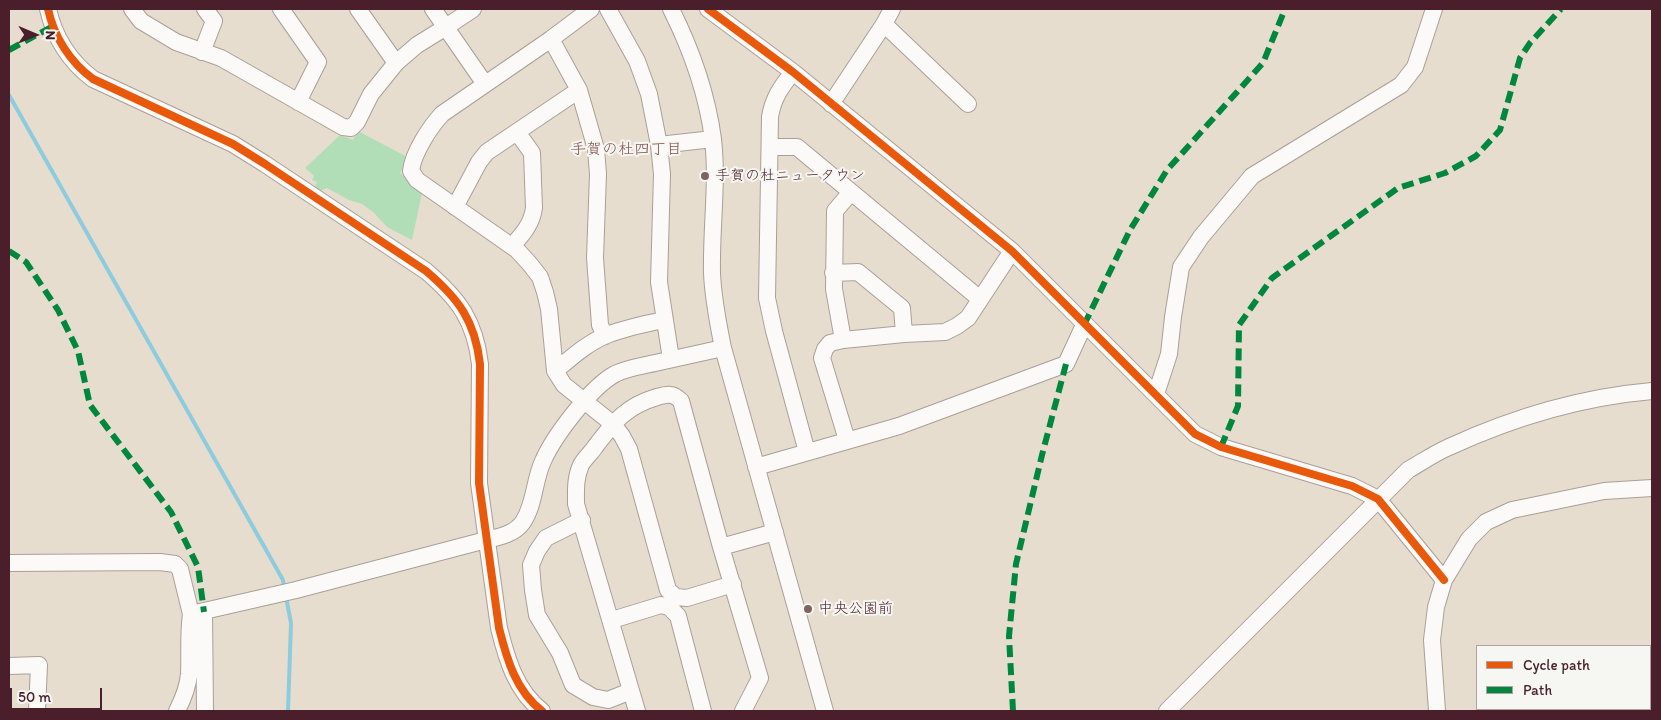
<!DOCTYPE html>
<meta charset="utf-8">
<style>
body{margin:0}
#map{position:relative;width:1661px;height:720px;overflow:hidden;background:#e6ddce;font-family:Itim,sans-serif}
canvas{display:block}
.frame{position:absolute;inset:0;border:10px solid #4a1f2b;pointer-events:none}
.legend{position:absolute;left:1476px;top:645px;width:175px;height:65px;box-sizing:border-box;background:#f6f6f2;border:1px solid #b1a0a2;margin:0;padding:6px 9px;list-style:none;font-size:15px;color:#4a1f2b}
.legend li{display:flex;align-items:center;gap:10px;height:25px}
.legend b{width:25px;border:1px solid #b1a0a2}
.north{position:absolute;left:10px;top:10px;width:50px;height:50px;-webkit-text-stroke:4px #f6f6f2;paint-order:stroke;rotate:91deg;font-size:14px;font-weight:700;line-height:20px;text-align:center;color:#4a1f2b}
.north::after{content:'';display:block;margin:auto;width:18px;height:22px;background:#4a1f2b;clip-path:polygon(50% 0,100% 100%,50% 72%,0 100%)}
.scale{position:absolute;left:10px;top:688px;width:92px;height:22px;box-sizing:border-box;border:2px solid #4a1f2b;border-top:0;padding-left:6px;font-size:15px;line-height:18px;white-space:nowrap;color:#4a1f2b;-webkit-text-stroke:4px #f6f6f2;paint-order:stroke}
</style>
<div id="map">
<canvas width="1661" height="720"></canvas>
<div class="frame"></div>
<ul class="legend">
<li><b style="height:6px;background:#e8590c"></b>Cycle path</li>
<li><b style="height:6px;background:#00873e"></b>Path</li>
</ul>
<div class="north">N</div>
<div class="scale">50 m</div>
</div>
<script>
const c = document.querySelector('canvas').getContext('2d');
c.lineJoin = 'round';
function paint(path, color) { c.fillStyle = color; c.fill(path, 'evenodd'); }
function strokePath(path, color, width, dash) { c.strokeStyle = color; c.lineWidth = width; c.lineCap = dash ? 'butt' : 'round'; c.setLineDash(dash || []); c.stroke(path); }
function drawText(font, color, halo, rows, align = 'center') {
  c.font = font + ' Itim,"Klee One",sans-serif'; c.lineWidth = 4; c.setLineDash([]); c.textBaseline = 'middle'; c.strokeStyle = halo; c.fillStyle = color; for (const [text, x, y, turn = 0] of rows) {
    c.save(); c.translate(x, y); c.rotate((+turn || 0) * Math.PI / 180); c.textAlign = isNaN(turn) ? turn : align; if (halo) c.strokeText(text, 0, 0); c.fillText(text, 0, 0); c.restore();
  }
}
paint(new Path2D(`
 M358,131L409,158L400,173L422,193L412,240L387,227L373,212L362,204L349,200L327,188L322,190L319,195L313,190L317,182L312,180L314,176L305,168L340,135L353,140Z`), '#b1deb7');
strokePath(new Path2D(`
 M9,95L283,580L284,588
 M286,597L291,623L288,711`), '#8dccde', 4);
const minor = new Path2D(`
 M48,9C54,37 70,62 93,79L233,144L265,164L426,271C459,299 475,321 480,364L479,483L499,628C507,660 516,691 542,711
 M132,9L141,21L176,42L221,58L343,127L351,128L357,122L371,94L396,63
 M281,9L318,62L298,102
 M358,9L396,63L417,45L446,27L473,9
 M433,9L485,84
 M591,9L551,39L442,114C430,127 413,153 411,171L417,180L517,250L529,263L540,277L545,292L549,309L555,371L564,385L613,424L622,436L629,449L668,590L676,597L687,598L733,584
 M608,9L637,61L649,94L659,145L662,174L659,282L671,359
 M671,9C691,49 707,94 713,139C718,183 711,228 712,273C713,299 718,323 723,348L825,711
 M708,9L793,72L1012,251L1195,434L1221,447L1352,486L1378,499L1444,580
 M884,24L892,9
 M551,39L579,90L596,149L598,174L595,258L600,325L605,336
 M202,52L214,21L205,9
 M793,72C781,87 773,98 770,117L767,298L774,331L807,452
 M831,104L884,24L968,104
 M659,145L713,139
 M770,147H797L980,299
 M455,207L479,162L487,152L579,90
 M512,246C522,235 532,224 534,208L532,153L517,132
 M833,273L858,272L902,308L904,334
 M843,340L834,289L835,211L851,192
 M555,371C571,358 587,343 607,335C625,328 644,324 664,320
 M1156,394L1169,354L1173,317L1181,267L1201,237L1252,176L1401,85L1415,67L1434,9
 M847,440L822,358L825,349L830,343L843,340L904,334L945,332L957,326L968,318L1012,251
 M756,467L899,426L1066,364L1084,325
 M582,520L546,538L537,551L531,565L533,590L537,615L560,653L573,685L593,697L608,700L631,691
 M721,547L775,532
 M9,563L160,562L175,564L180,569L191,614L296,590L486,540C499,537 515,534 523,522C535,504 534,480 543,461C554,436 591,387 615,374C627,368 642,366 655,363C678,358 700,353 723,348
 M204,612L205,711
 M612,620L661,605L669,607L678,616L703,711
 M9,666L39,665L37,711
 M177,711C183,699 188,687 189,674C190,654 188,634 191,614
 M637,711L576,504C576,491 575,478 581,465C584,459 591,453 595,447C614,422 626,406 657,397C668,394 673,393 681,401L721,547L760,678L743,711
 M1167,711L1408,470C1422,462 1435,453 1449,447C1512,418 1583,397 1652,391
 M1437,711L1432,640L1436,607L1444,580L1469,539L1486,522L1512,510L1604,491L1652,488`);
strokePath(minor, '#aa9f98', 18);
strokePath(minor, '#fbfaf8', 16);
strokePath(new Path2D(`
 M9,50L53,26
 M9,251L26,262L58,310L78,351L90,405L171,512L198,567L204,612
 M1084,325L1130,230L1167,170L1263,63L1285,9
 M1221,447L1238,406L1239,325L1272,278L1398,188L1445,173L1476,156L1500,130L1520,58L1530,43L1561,9
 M1013,711L1009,636L1016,564L1042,455L1066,364`), '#00873e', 6, [12, 6]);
strokePath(new Path2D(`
 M48,9C54,37 70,62 93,79L233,144L265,164L426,271C459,299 475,321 480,364L479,483L499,628C507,660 516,691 542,711
 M708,9L793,72L1012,251L1195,434L1221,447L1352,486L1378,499L1444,580`), '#e8590c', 8);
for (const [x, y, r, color] of [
 [705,176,5,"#816264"],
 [808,609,5,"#816264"]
]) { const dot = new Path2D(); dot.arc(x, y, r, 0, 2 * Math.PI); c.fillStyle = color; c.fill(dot); strokePath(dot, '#f6f6f2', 2); }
drawText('15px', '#4a1f2b', '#f6f6f2', [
 ["手賀の杜ニュータウン",715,176],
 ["中央公園前",818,609]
], 'left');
drawText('16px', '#835355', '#f6f6f2', [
 ["手賀の杜四丁目",626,150]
]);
</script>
